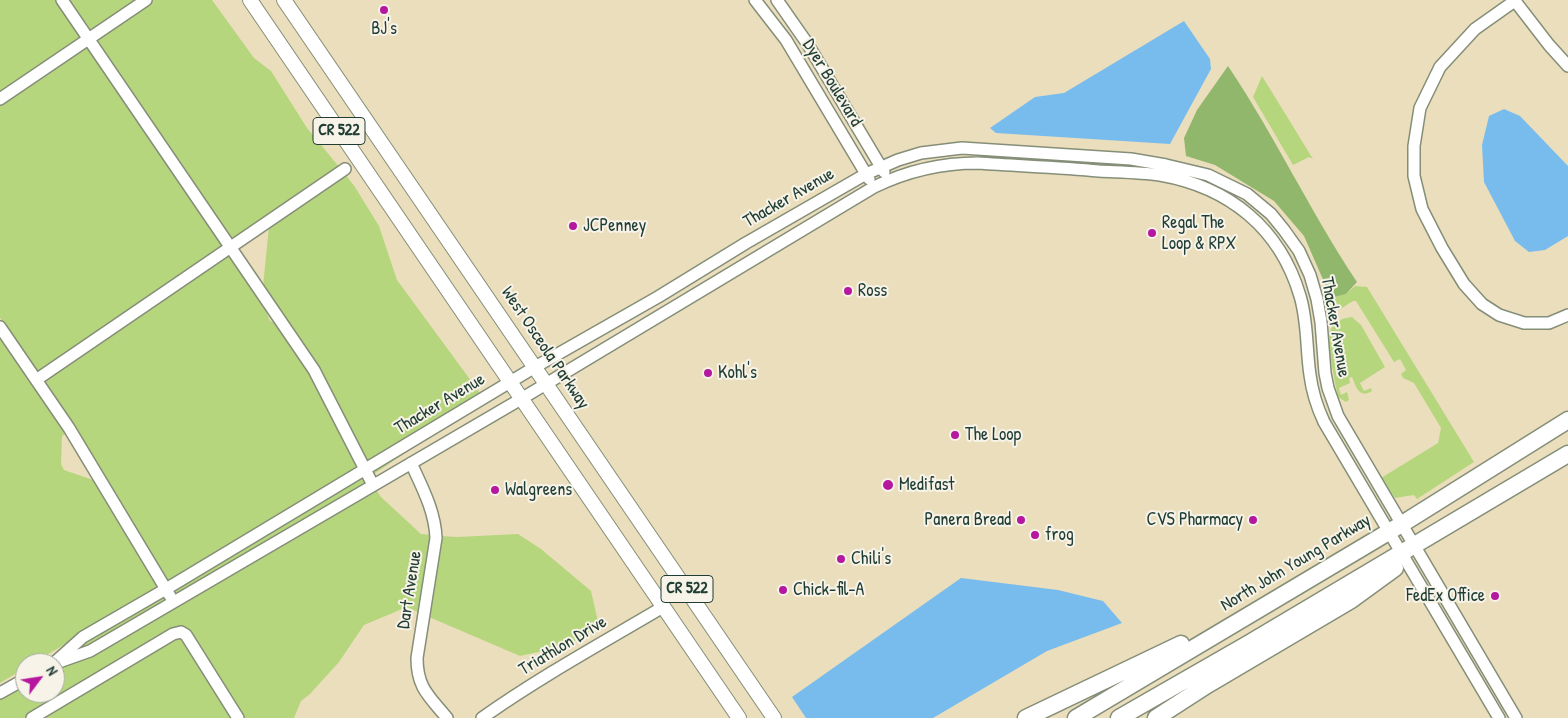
<!DOCTYPE html>
<style>
body{margin:0}
#map{position:relative;width:1568px;height:718px;overflow:hidden;background:#ebdebc;font-family:"Patrick Hand",sans-serif}
canvas{display:block}
.north{position:absolute;left:15px;top:653px;width:50px;height:50px;box-sizing:border-box;background:#f7f3e8;border:1px solid #a1aaa0;border-radius:50%;rotate:59deg;font-size:14px;font-weight:700;line-height:20px;text-align:center;color:#1f3d34}
.north::after{content:'';display:block;margin:auto;width:18px;height:22px;background:#b5179e;clip-path:polygon(50% 0,100% 100%,50% 72%,0 100%)}
</style>
<div id="map">
<canvas width="1568" height="718"></canvas>
<div class="north">N</div>
</div>
<script>
const c = document.querySelector('canvas').getContext('2d');
c.lineJoin = 'round';
function paint(path, color) { c.fillStyle = color; c.fill(path, 'evenodd'); }
function strokePath(path, color, width, dash) { c.strokeStyle = color; c.lineWidth = width; c.lineCap = dash ? 'butt' : 'round'; c.setLineDash(dash || []); c.stroke(path); }
function drawText(font, color, halo, rows, align = 'center') {
  c.font = font + ' "Patrick Hand",sans-serif'; c.lineWidth = 4; c.setLineDash([]); c.textBaseline = 'middle'; c.strokeStyle = halo; c.fillStyle = color; for (const [text, x, y, turn = 0] of rows) {
    c.save(); c.translate(x, y); c.rotate((+turn || 0) * Math.PI / 180); c.textAlign = isNaN(turn) ? turn : align; if (halo) c.strokeText(text, 0, 0); c.fillText(text, 0, 0); c.restore();
  }
}
paint(new Path2D(`
 M0,0H56L82,38L0,94Z
 M68,0H139L90,33Z
 M154,0H212L254,58L271,71L307,128L340,168L232,241L95,40Z
 M87,46L224,247L38,374L0,318V105Z
 M1262,76L1313,159L1309,157L1293,165L1253,97Z
 M345,174L355,187L379,226L397,280L480,393L366,463L263,287L269,226Z
 M229,254L262,302L270,321L276,323L310,372L358,468L168,583L43,381Z
 M1355,286L1367,287L1474,462L1417,499L1414,495L1395,498L1381,478L1438,443L1441,428L1414,383L1403,378L1401,374L1406,370L1400,359L1394,362L1356,301H1353L1339,310C1326,307 1322,304 1324,291H1328L1335,297L1346,294Z
 M1352,317L1361,325L1385,367L1360,383L1364,391L1371,388L1372,391C1359,399 1356,387 1352,377L1349,378L1350,383L1339,388L1341,395L1347,392L1349,400L1346,402L1338,397C1336,384 1324,338 1332,327C1337,320 1344,318 1352,317Z
 M0,336L67,433L62,436L61,464L64,470L96,481L160,588L33,663H25V668L0,683Z
 M466,412L368,478L381,497L421,534L431,535L420,613L407,607L364,625L339,662L310,694L301,701L294,718H243L190,633L171,630L24,718H0V693L25,678V693H55V663H50Z
 M518,534L541,549L591,591L599,626L566,646L520,656L429,617L441,536L457,537Z
 M179,637L182,638L232,718H47L45,715Z`), '#b6d67d');
paint(new Path2D(`
 M1228,66C1275,136 1311,213 1357,282L1346,294L1335,297L1328,291L1304,236L1274,201L1215,165L1186,156L1184,138L1197,110Z`), '#90b76c');
paint(new Path2D(`
 M1184,21L1210,59L1211,69L1170,144L996,133L990,128L1035,97L1064,93Z
 M1504,109L1520,116L1568,166V236L1545,250L1529,252L1515,241L1484,182L1482,145L1489,116Z
 M961,578L1058,590L1103,601L1122,623L1047,651L933,718H806L792,697Z`), '#78bcee');
const minor = new Path2D(`
 M62,0L314,370L373,485
 M755,0L786,40L869,179
 M777,0L807,43L884,172
 M1516,0L1475,29L1440,67L1420,108L1414,146V176L1422,209L1442,248L1464,284L1482,304L1499,315L1524,323H1549L1568,315
 M1515,1L1549,45L1568,66
 M0,99L146,0
 M0,327L69,428L170,596
 M36,380L345,169
 M411,463C422,487 435,511 436,538L417,658C417,688 429,696 447,718
 M59,662L90,651L521,399L874,187C907,171 941,163 978,163C1019,166 1059,167 1099,171C1119,172 1140,172 1160,175C1229,187 1280,228 1300,296C1308,322 1306,349 1310,375C1312,391 1317,407 1324,422L1499,718
 M54,663L83,637L166,589L535,367L658,297L746,243L866,174L898,160L921,153L962,148L1131,159L1166,165L1208,175L1247,194L1271,214L1284,230L1299,251L1310,275L1317,299L1321,322L1325,373L1328,388L1338,416L1516,718
 M0,693L25,679
 M32,718L173,634L181,632L186,635L238,718
 M482,718C540,677 602,643 663,607`);
const major = new Path2D(`
 M250,0L739,718
 M284,0L774,718`);
const highway = new Path2D(`
 M1026,718L1181,644
 M1076,718L1402,524L1568,420
 M1119,718L1248,644L1568,454
 M1156,718L1207,685L1351,600L1395,568`);
strokePath(minor, '#858e78', 14);
strokePath(major, '#858e78', 16);
strokePath(highway, '#858e78', 19);
strokePath(minor, '#fff', 11);
strokePath(major, '#fff', 14);
strokePath(highway, '#fff', 16);
for (const [x, y, r, color] of [
 [384,10,5,"#b5179e"],
 [573,226,5,"#b5179e"],
 [1152,233,5,"#b5179e"],
 [848,291,5,"#b5179e"],
 [708,373,5,"#b5179e"],
 [955,435,5,"#b5179e"],
 [888,485,6,"#b5179e"],
 [495,490,5,"#b5179e"],
 [1021,520,5,"#b5179e"],
 [1253,520,5,"#b5179e"],
 [1035,535,5,"#b5179e"],
 [841,559,5,"#b5179e"],
 [783,590,5,"#b5179e"],
 [1495,596,5,"#b5179e"]
]) { const dot = new Path2D(); dot.arc(x, y, r, 0, 2 * Math.PI); c.fillStyle = color; c.fill(dot); strokePath(dot, '#f7f3e8', 2); }
for (const [x, y, w] of [
 [339,131,52],
 [687,589,52]
]) { const box = new Path2D(); box.roundRect(x - w / 2, y - 13.5, w, 27, 4); c.fillStyle = '#f7f3e8'; c.fill(box); strokePath(box, '#1f3d34', 1); }
drawText('bold 16px', '#1f3d34', null, [
 ["CR 522",339,131],
 ["CR 522",687,589]
]);
drawText('18px', '#1f3d34', '#f7f3e8', [
 ["BJ's",384,29,"center"],
 ["Regal The",1162,223],
 ["Loop & RPX",1162,244],
 ["JCPenney",583,226],
 ["Ross",858,291],
 ["Kohl's",718,373],
 ["The Loop",965,435],
 ["Medifast",899,485],
 ["Walgreens",505,490],
 ["Panera Bread",1011,520,"right"],
 ["CVS Pharmacy",1243,520,"right"],
 ["frog",1045,535],
 ["Chili's",851,559],
 ["Chick-fil-A",793,590],
 ["FedEx Office",1485,596,"right"]
], 'left');
drawText('18px', '#1f3d34', '#f7f3e8', [
 ["Dyer Boulevard",832,83,59],
 ["Thacker Avenue",789,198,-30],
 ["Thacker Avenue",1335,327,80],
 ["West Osceola Parkway",545,348,56],
 ["Thacker Avenue",440,404,-31],
 ["North John Young Parkway",1296,563,-31],
 ["Dart Avenue",410,590,-81],
 ["Triathlon Drive",563,646,-31]
]);
</script>
